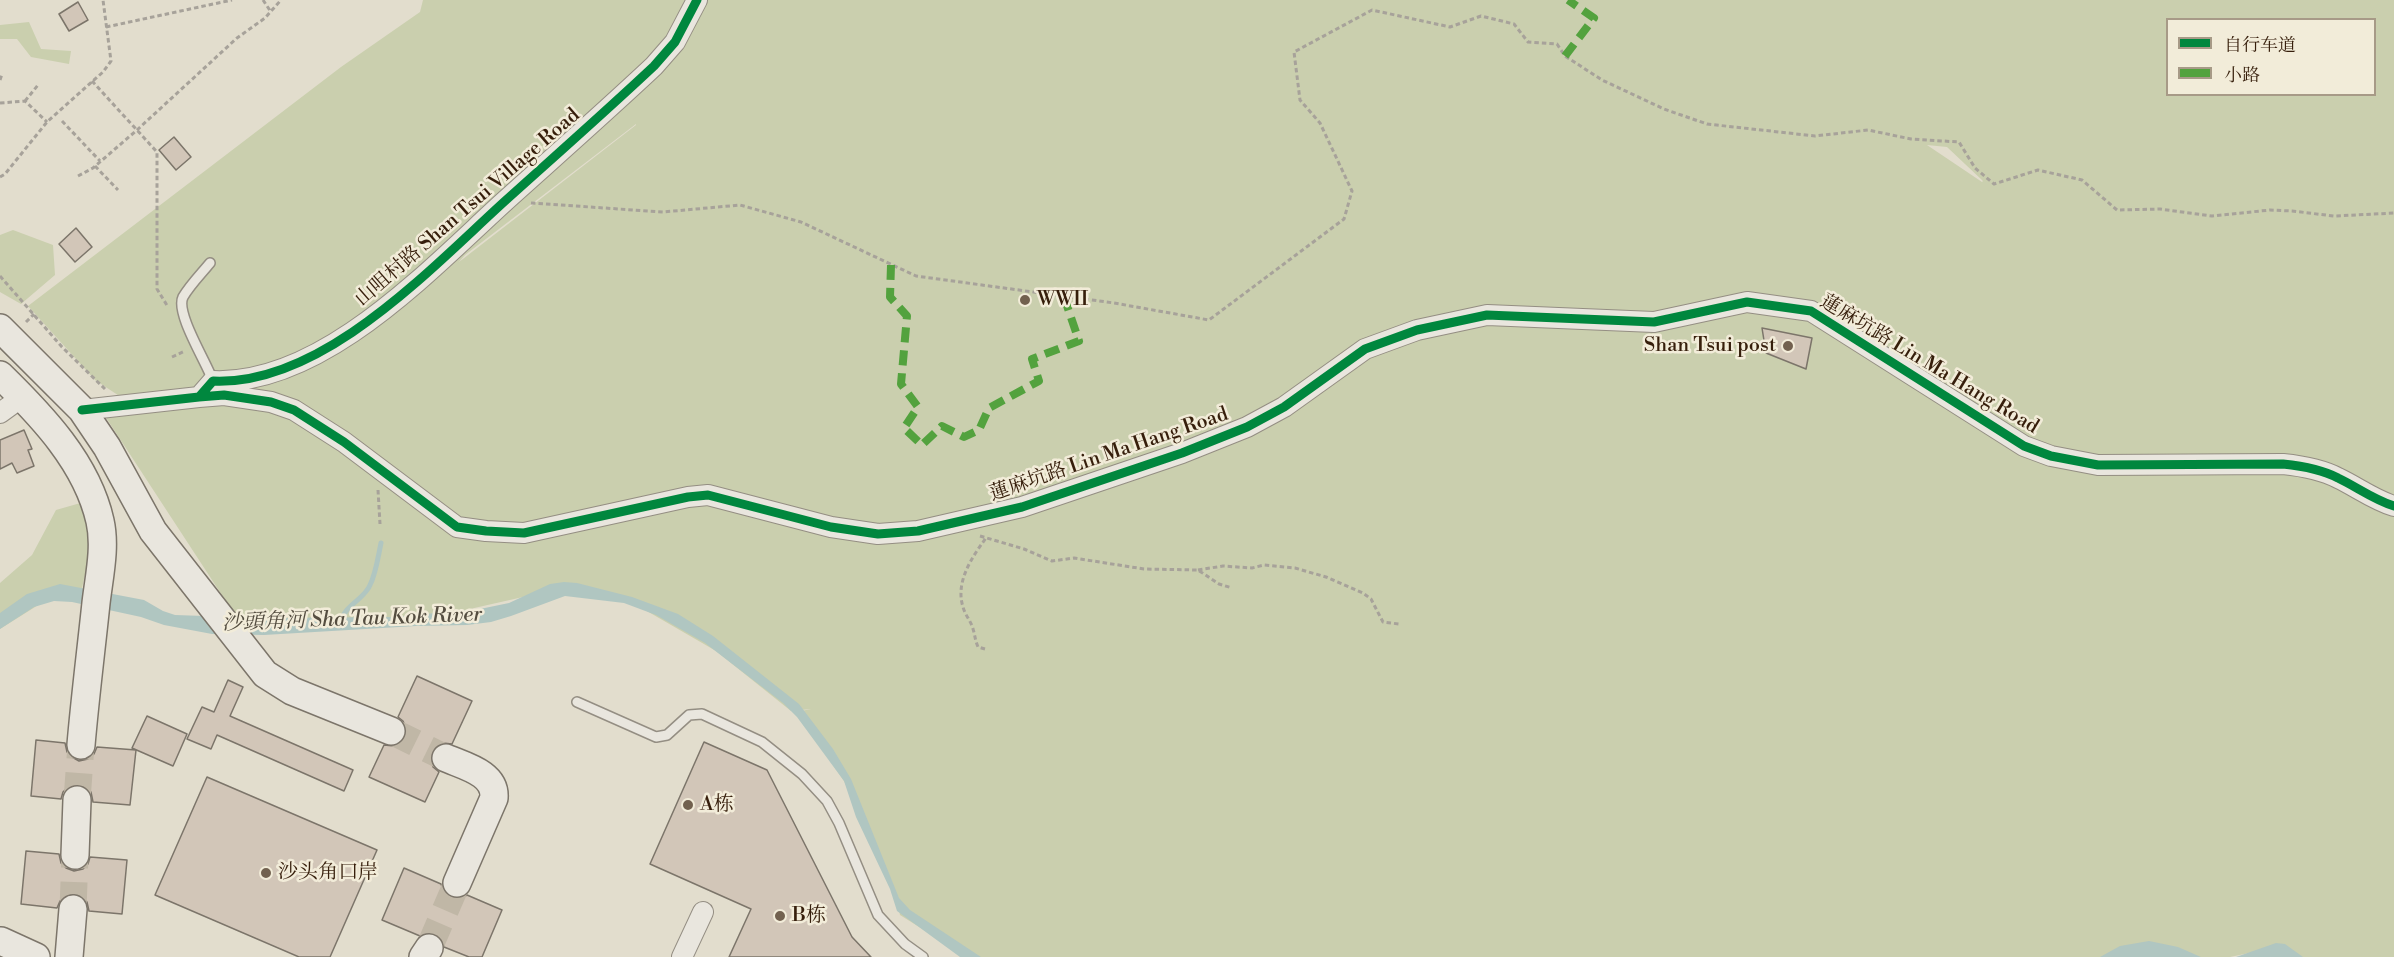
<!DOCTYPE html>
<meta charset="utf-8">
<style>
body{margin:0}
#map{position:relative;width:2394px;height:957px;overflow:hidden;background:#e2ddcd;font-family:"Libre Bodoni","Noto Serif SC",serif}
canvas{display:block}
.legend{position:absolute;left:2166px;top:18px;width:210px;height:78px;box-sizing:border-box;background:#f2ecd9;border:2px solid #a79a87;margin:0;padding:8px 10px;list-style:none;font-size:18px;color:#361e0b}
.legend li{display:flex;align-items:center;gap:12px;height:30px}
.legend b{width:30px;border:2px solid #a79a87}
</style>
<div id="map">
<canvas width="2394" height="957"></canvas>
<ul class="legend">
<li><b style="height:8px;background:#00873e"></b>自行车道</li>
<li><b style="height:8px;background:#53a23e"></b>小路</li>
</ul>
</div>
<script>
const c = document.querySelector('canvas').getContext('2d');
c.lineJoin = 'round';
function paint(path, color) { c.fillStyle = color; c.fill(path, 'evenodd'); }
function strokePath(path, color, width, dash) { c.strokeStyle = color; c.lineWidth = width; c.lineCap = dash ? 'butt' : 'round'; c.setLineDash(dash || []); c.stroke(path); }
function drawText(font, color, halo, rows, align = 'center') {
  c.font = font + ' "Libre Bodoni","Noto Serif SC",serif'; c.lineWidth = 5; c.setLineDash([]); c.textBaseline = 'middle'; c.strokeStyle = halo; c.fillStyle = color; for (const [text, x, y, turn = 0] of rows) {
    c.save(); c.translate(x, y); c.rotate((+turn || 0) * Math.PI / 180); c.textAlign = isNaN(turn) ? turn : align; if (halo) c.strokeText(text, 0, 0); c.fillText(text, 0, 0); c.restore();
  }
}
paint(new Path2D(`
 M423,0H2394V957H2302L2254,952L2230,957H967L900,915L892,882L844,781L796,712L811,709L791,711L716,651L633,603L554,590L461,611L450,607L456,611V620L249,627L231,609L101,410L130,403L95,380L28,306L341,67L420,12ZM2168,20H2374V94H2168ZM636,124V125L459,262L465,255ZM1927,145L1947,147L1983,181L1982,182Z
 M29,22L41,49L71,51L69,64L31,57L17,39H0V25Z
 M13,230L53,245L55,275L21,304L0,292V235Z
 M84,502L93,538L82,588L43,602L0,629V583L32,555L56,510Z`), '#cacfae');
paint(new Path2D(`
 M564,582L577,583L632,597L678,614L713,636L799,704L833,749L851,779L899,898L910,910L981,957H960L897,911L890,889L856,817L844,781L797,717L783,703L705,643L656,615L624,603L565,596L511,616L491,622L467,625L416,626L264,635L212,634L164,625L141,617L72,602L54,601L34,607L0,629V613L27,594L60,584L144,600L163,611L175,615L263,618L393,617L480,609L509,603L550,584Z
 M2149,941L2178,947L2201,957H2100L2120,946Z
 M2276,943L2285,944L2303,957H2236Z`), '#b0c6c1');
strokePath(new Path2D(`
 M341,622C344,605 365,599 370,585C376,573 378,557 381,543`), '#b0c6c1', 5);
const building = new Path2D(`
 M78,2L88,20L69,31L59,14Z
 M174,137L191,157L176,170L159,150Z
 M76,228L92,247L75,262L59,244Z
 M1762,328L1812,338L1806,369L1766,353Z
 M24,430L32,449L28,450L34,466L17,473L12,463L0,469V440Z
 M417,676L472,701L452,744L443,743L437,745L432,752L431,761L433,767L439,772L425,802L369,777L384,745L394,746L401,743L405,737L406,728L403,721L398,717Z
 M228,680L243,687L230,716L353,770L344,791L217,735L211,749L187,739L202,707L214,712Z
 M147,716L187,734L173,766L132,748Z
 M36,740L65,743L67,752L72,757L79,761L88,759L94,754L97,747L136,750L130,805L93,802L91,792L85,786L78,784L69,786L63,792L61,799L31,796Z
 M704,742L767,770L852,937L871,957H729L751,909L650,864Z
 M207,777L377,850L330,957H299L155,895Z
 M26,851L59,854L61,863L66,868L74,871L83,869L88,864L90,857L127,860L122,914L89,911L87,902L81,896L75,893L66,895L60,901L57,908L21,904Z
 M404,868L441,884L444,892L451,898L459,899L467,895L502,910L482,957H469L444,947L443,941L437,935L429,932L420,936L382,920Z`);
paint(building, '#d2c6b8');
strokePath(building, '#7c756a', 1.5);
strokePath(new Path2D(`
 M391,731L446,758
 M77,800L81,745
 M73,909L75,855
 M429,948L457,883`), '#c0b7a6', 27, [27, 14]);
const service = new Path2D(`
 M210,263C201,274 190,285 183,297C175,313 207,363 213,381
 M577,702L656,737L667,735L689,715L702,714L762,742L802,774L827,801L839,823L878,915L905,944L923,957`);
const minor = new Path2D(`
 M199,397L224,395L271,402L294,410L344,442L457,527L486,531L524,533L688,497L708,495L831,527L878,534L918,531L1022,507L1182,453L1247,427L1284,407L1365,349L1417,330L1487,315L1654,322L1747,302L1811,311L2024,446L2051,456L2098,465L2283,464C2302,466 2321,469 2338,478C2357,487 2374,500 2394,506
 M82,410L199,397L213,381C322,386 430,269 505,201C555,156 605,112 654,66L675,42L697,0
 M0,413L22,397
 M682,957L703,912`);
const secondary = new Path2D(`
 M0,328L82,410L107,447L153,531L265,674L292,691L391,731
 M0,375C42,416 87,463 100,521C106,547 99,577 96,603C91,651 85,698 81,745
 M446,758C464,766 496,773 494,798L457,883
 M75,855L77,800
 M1,941L36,957
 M69,957L73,909
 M423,957L429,948`);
strokePath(service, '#948e83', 12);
strokePath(minor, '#948e83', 22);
strokePath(secondary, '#7c756a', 30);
strokePath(new Path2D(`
 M263,0L271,12
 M106,27L232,0
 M0,80L2,74
 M92,81L157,152V289L168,307
 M25,101L38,85
 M0,103L25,101L47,122
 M62,121L100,161
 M95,166L118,190
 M78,176L93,168L137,130L237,38L265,18L281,0
 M0,177L5,174L47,122L103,72L111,61L103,0
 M531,203L663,212L740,205L801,222L916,276L1114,303L1209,320L1344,219L1352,191L1320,123L1300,100L1294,52L1372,10L1450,27L1481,16L1514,24L1528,42L1557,44L1565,56L1602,80L1664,109L1707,124L1815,136L1868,130L1911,139L1959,142L1975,168L1994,184L2038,170L2082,180L2117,210L2160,209L2212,216L2270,210L2292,211L2334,216L2394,213
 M0,276L62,347L105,389
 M26,322L34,314
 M172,357L185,351
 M378,490L380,524
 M980,536L1024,549L1052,561L1074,558L1144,569L1198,570L1219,584L1232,588
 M1198,570L1223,566L1252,568L1264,565L1295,568L1326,577L1363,593L1371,599L1383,622L1399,624
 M985,649L978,647C975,640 975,635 973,629C971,621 965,615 963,607C955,582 972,557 986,538`), '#a7a29a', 3, [4.5, 3]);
strokePath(service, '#e9e6de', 9);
strokePath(minor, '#e9e6de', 20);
strokePath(secondary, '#e9e6de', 27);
strokePath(new Path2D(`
 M1565,56L1594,18L1568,0
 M891,265L890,297L907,316L901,384L918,407L904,428L922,445L942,426L964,437L979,430L989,408L1039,381L1032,359L1079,341L1064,297`), '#53a23e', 8, [15, 8]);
strokePath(new Path2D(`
 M199,397L224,395L271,402L294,410L344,442L457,527L486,531L524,533L688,497L708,495L831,527L878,534L918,531L1022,507L1182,453L1247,427L1284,407L1365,349L1417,330L1487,315L1654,322L1747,302L1811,311L2024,446L2051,456L2098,465L2283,464C2302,466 2321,469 2338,478C2357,487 2374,500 2394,506
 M82,410L199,397L213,381C322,386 430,269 505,201C555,156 605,112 654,66L675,42L697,0`), '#00873e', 9);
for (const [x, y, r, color] of [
 [1025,300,6,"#72614f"],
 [1788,346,6,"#72614f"],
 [688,805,6,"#72614f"],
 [266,873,6,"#72614f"],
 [780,916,6,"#72614f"]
]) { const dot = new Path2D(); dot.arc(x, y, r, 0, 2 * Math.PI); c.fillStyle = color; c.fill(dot); strokePath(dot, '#f2ecd9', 2); }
drawText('20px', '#361e0b', '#f2ecd9', [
 ["山咀村路 Shan Tsui Village Road",468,208,-41],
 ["蓮麻坑路 Lin Ma Hang Road",1929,365,31],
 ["蓮麻坑路 Lin Ma Hang Road",1109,455,-19]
]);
drawText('20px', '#361e0b', '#f2ecd9', [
 ["WWII",1037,300],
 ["Shan Tsui post",1776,346,"right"],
 ["A栋",700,805],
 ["沙头角口岸",278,873],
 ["B栋",792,916]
], 'left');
drawText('italic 21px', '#544d40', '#f2ecd9', [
 ["沙頭角河 Sha Tau Kok River",352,620,-2]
]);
</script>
